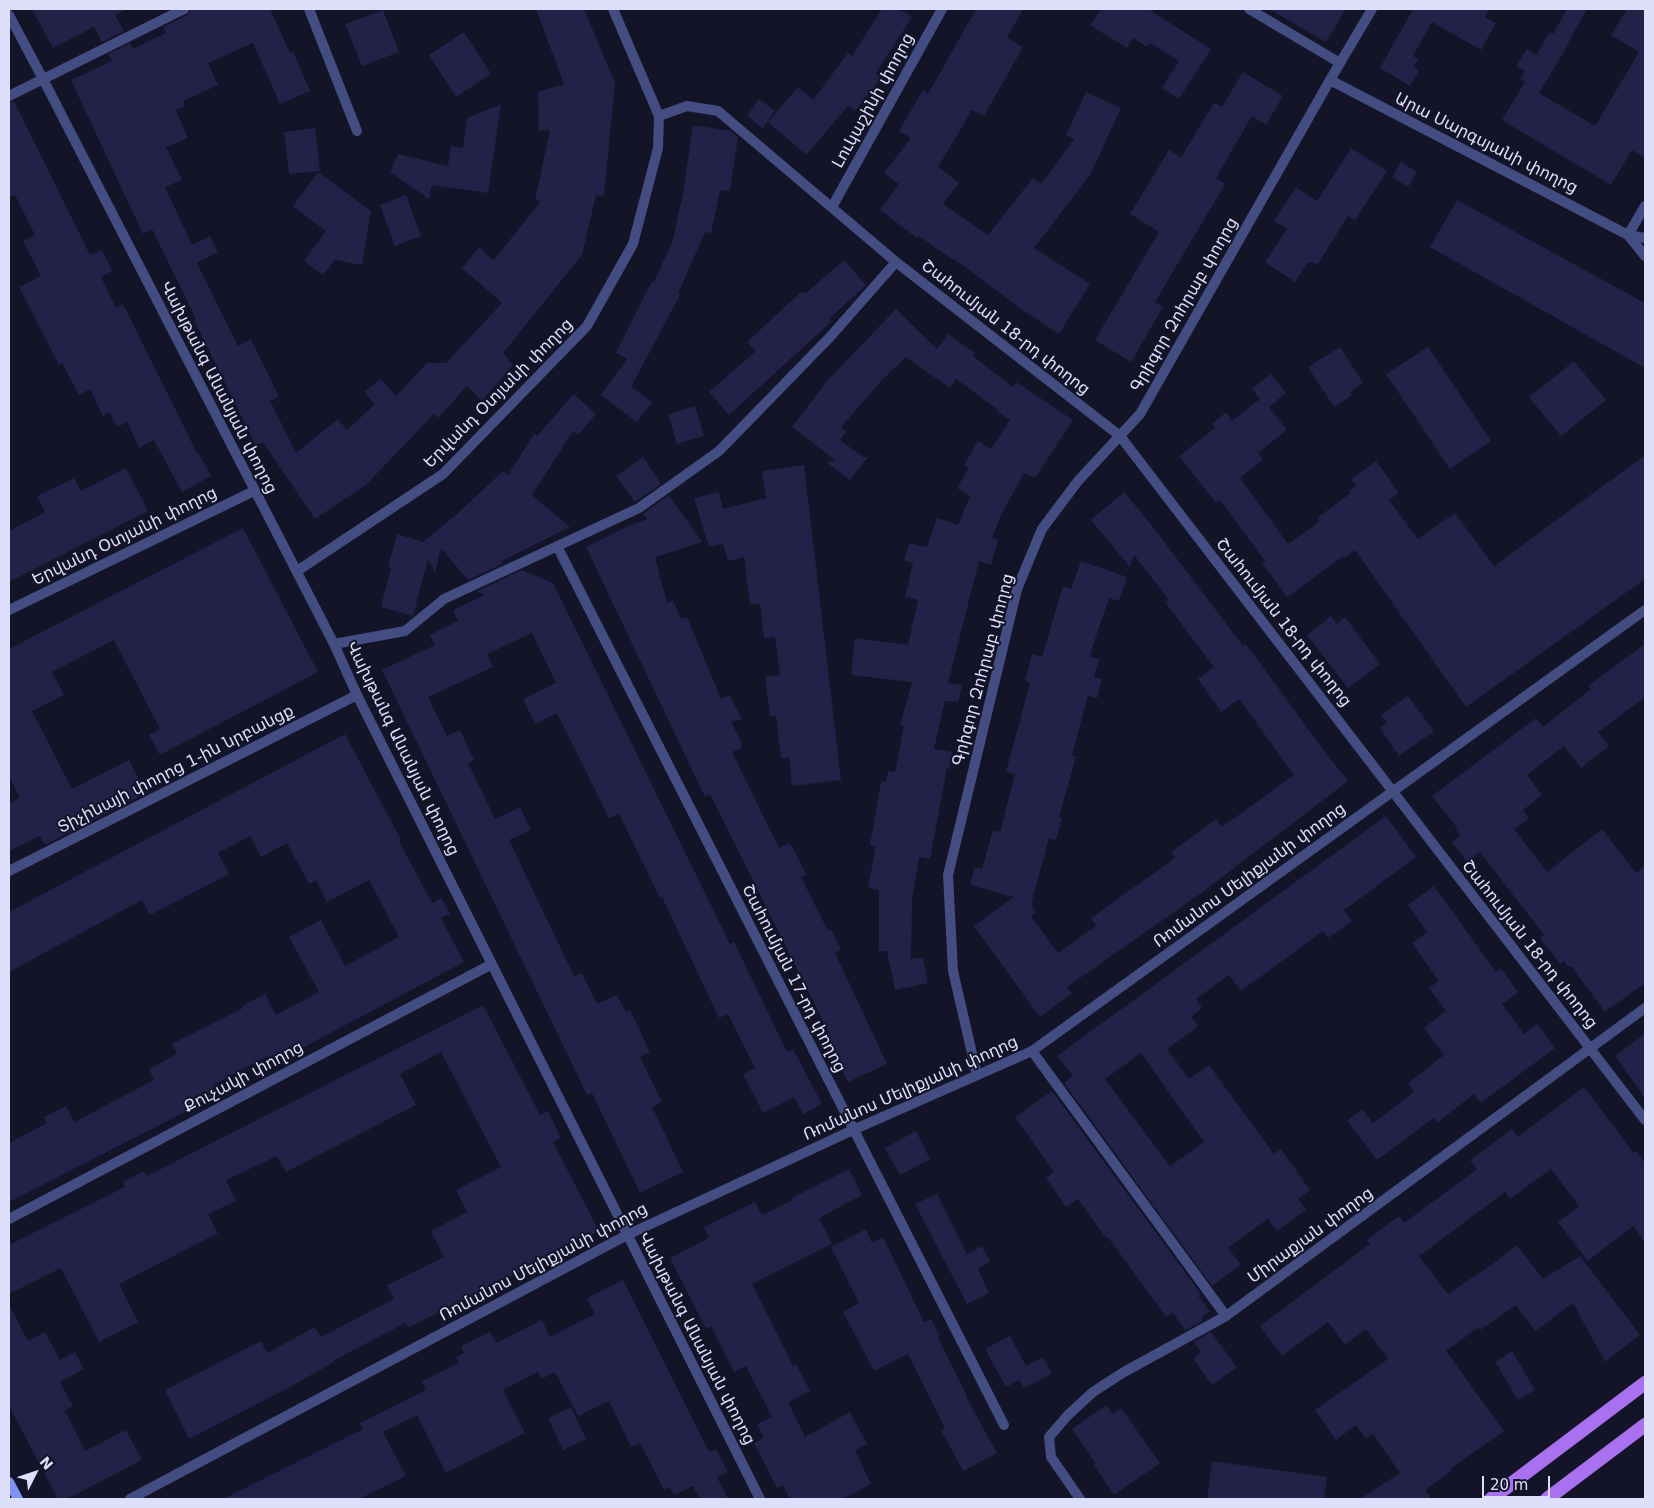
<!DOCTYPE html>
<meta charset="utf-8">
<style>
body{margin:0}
#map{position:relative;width:1654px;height:1508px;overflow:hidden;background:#131428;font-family:"DejaVu Sans",sans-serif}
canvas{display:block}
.frame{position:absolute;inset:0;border:10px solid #dee0fb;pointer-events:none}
.north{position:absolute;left:10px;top:1448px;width:50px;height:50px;-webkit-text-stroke:4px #131428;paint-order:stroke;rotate:49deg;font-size:14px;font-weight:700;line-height:20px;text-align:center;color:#dee0fb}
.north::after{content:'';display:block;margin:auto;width:18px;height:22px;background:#dee0fb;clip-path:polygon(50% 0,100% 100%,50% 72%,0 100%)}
.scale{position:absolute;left:1482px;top:1476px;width:68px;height:22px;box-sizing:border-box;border:2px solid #dee0fb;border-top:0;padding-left:6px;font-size:15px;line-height:18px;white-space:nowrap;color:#dee0fb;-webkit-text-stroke:4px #131428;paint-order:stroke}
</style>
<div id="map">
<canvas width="1654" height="1508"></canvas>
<div class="frame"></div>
<div class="north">N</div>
<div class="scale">20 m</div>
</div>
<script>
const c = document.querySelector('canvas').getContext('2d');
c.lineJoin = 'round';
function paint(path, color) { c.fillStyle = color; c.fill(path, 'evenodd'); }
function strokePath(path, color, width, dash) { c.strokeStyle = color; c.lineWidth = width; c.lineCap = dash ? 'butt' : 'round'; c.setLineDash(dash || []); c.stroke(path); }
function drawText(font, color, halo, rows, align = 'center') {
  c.font = font + ' "DejaVu Sans","Noto Sans Armenian",sans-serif'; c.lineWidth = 4; c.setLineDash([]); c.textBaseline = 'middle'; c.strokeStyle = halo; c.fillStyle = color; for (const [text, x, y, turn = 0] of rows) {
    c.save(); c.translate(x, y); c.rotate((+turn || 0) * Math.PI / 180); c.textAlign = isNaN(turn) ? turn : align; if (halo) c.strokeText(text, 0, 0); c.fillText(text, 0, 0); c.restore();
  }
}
paint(new Path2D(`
 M32,9H127L115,15L124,31L102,42L94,27L53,48Z
 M191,9H270L290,53L293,52L310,91L280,104L253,43L208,63L218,85L183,101L185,106L176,110L188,138L166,147L182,180L165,187L192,245L210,236L218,252L197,263L238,346L251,339L279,397L270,401L296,453L338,419L347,430L375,404L364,392L381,379L396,396L427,363H446L502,303L462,268L479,247L493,261L541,201L535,200L550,130L539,131L538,92L564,84L536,9H584L615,83L604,196L596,195L582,255L503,353L513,365L482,401L467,386L438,418L434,414L366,485L315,519L263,442L256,446L194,320L196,319L152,229L143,234L71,80L112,61L108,54L130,43L133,49L166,33L163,27L187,15Z
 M882,9H899L912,17L876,73L881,78L855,111L848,106L806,155L768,122L798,87L813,100L848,53L852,56Z
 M976,9H1023L1007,38L1023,47L984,116L972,110L938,167L959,183L943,204L988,235L1033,178L1041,184L1074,139L1066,135L1086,92L1121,108L1090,175L1034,248L1090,284L1059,334L1020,308L954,259L953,260L919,236L917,238L880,210L899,184L884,173L911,138L899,131L923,90L928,94Z
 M1101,9H1148L1211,49L1179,99L1162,88L1179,61L1150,43L1147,47L1133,38L1127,48L1090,25Z
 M1269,9H1346L1326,42Z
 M1408,9H1490L1485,17L1496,23L1481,50L1432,22L1413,56L1418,59L1414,67L1419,71L1410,86L1380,68L1412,11Z
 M1567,9H1587L1568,43H1569L1539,93L1595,126L1639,52L1611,35L1627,9H1645V158L1632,150L1611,185L1502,120L1525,82L1520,79L1525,71L1516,66L1527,49L1536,55L1550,32L1553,34Z
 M383,10L399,52L362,66L345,24Z
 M464,32L491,74L456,97L429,55Z
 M1243,72L1283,96L1266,125L1252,116L1216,178L1225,184L1155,302L1163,307L1131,362L1095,340L1159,232L1130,214L1169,150L1181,157L1214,103L1222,107Z
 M759,99L775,111L763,128L747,116Z
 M14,101L90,255L102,250L112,271L101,277L116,308L123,304L197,453H198L211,476L182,492L154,440L139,448L127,422L117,427L109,412L103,416L90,389L79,395L62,363L59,365L19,287L41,276L23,241L35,235L15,195L9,198V103Z
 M501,104L488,193L432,185L429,199L390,172L398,154L448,166L451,146L463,148L467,118Z
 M693,125L731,131L738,137L730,191L720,190L711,233L705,232L678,294L680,295L631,387L652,402L637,422L601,395L627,359L616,353L652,281L654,282L673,240L683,193Z
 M315,128L320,171L289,174L284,132Z
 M1351,148L1387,171L1355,220L1348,216L1318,264L1308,262L1295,282L1265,262L1287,229L1274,221L1296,187L1317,201Z
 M1401,162L1417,172L1408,187L1392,177Z
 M318,172L371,211L362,265L335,260L323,275L304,261L326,231L293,206Z
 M406,195L421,236L395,246L380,205Z
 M1457,200L1645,303V368L1430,247Z
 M844,260L866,285L829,319L831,322L729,415L709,392L756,351L747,342L802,291L805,294Z
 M896,309L937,349L948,334L975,353L973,356L1013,387L1016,382L1073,420L1035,478L1024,473L1001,515L992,538L998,540L991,565L979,561L948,683L962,685L958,702L945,701L934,749L952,752L949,769L947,768L930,859L919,857L912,899L911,959L923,957L928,983L895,990L887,951H879V890L868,888L876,846L870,845L881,781L886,782L888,771L895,772L904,726L900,725L912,682L851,675L855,638L908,645L918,600L905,597L913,563L904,561L909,543L927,547L937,518L958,525L970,496L957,488L969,468L964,465L978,441L991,449L1010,420L997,411L998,410L956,379L950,388L906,357L883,379L841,427L846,432L840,440L863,457H868L850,480L826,462L836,461L792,427L827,381Z
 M1340,347L1363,383L1350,392L1352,395L1334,407L1308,367Z
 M1428,347L1491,441L1450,469L1386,374Z
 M1574,361L1606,400L1561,436L1529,397Z
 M1271,374L1286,393L1269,407L1287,430L1258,453L1263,459L1240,478L1288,544L1319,522L1317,518L1351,493L1349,491L1356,486L1351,479L1376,461L1399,493L1389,500L1418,539L1455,513L1494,566L1645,455V579L1466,707L1355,550L1345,558L1344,556L1287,597L1262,563L1265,561L1220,500L1216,503L1179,456L1215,428L1212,424L1226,412L1232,421L1260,399L1252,389Z
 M574,394L596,414L578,435L573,431L532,495L570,527L500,562L504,563L468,580L441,548L435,572L428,559L413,616L381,607L391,568L388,567L397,534L423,542L457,514L503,471L508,475L534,434L537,436Z
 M695,406L704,436L677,444L668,414Z
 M643,457L661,484L635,502L616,476Z
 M804,465L841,780L792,786L789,757L781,758L776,716H770L765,677L780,675L775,637L764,638L760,604L750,605L744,557L728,561L723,544L709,547L694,498L719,492L723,509L766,498L762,471Z
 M126,468L148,511L9,582V531L45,512L37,496L74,478L81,491Z
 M1124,492L1153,527L1243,646L1246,644L1322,748L1348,781L1200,894L1067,987L1072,993L1040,1017L974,926L1014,897L970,885L975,867L982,869L993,830L1000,832L1015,774L1006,772L1030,683L1025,681L1032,654L1042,657L1063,586L1071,589L1081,561L1127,577L1119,601L1109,598L1092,648L1090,657L1099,659L1094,677L1102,679L1097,698L1088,696L1072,755L1076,757L1059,817L1062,818L1056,840L1049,838L1031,905L1036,912L1031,916L1058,953L1096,926L1091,918L1175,858L1171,852L1216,819L1222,827L1294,775L1239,699L1221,712L1198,679L1214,667L1165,602L1169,600L1134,555L1130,567L1091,520Z
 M669,495L702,542L655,557L667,603L673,600L681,619L687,617L721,699L730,695L742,720L731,721L741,742V749L732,752L779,848L790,843L799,860L806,875L801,877L828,931L831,930L841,950L835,953L887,1064L848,1082L825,1035L829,1033L710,794L705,797L586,547L624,528L647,519L643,514Z
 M243,528L318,672L160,755L149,735L160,729L114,640L52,672L64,695L32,711L72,789L129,760L146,793L45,845L40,836L9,851V804L20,798L9,776V649Z
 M522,570L553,583L730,944L734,942L787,1052L793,1049L822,1104L803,1114L794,1097L763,1113L743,1074L755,1068L728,1014L719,1018L662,897L660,898L619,814L609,818L557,713L535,724L523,699L556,683L532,633L487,654L493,667L428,697L447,736L460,730L474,760L468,763L495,819L520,807L531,830L509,840L574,976L582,973L597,1004L617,995L626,1012L630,1010L650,1052L640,1057L662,1102L652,1107L683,1172L640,1193L592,1093L587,1095L382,670L435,645L430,635L458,621L453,610L485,595L477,591Z
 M1331,616L1337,624L1345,617L1380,664L1348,688L1307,635Z
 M1645,644V697L1598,732L1609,746L1581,768L1564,746L1527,775L1542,795L1523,810L1529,818L1514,829L1547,872L1602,829L1636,873L1645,866V983L1605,1012L1571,966L1569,967L1564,961L1560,964L1540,938L1544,935L1480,852L1467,862L1452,842L1460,836L1456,830L1458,829L1432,796L1536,718L1543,727L1591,689L1588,686Z
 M1408,696L1434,731L1399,756L1380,728L1387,723L1381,715Z
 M345,734L401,840L399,841L432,903L441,898L450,914L441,918L464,962L272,1064L268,1056L213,1085L218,1095L9,1202V1143L47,1123L44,1117L66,1106L74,1122L154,1080L149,1069L177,1054L172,1044L243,1008L242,1006L265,994L276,1015L319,992L289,937L321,920L345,966L399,937L369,880L327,902L316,880L309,884L287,843L261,857L250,836L218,853L229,874L150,915L142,900L9,972V912Z
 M1386,816L1416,857L1344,910L1352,921L1328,938L1323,931L1241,991L1229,975L1196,999L1202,1008L1191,1017L1198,1026L1167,1049L1189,1079L1209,1065L1274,1154L1281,1149L1310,1190L1298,1199L1306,1210L1277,1231L1268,1219L1228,1248L1241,1265L1212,1286L1064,1083L1073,1076L1057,1056ZM1141,1053L1204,1142L1170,1166L1105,1079Z
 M1434,886L1496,972L1501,968L1518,992L1502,1004L1524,1034L1537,1024L1555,1048L1481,1103L1474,1094L1437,1123L1434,1118L1377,1160L1347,1121L1362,1109L1373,1123L1414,1092L1408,1083L1444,1055L1424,1028L1446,1011L1429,988L1439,981L1412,943L1427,932L1408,905Z
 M483,1005L540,1115L548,1111L561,1138L553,1142L599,1231L456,1305L455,1304L408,1328L405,1323L333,1361L334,1362L286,1389L189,1439L165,1390L261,1341L267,1353L315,1327L321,1337L394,1299L387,1285L444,1257L431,1231L467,1212L456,1190L501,1167L441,1052L400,1074L416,1105L286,1172L277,1156L226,1180L236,1201L208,1214L218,1233L119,1284L138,1322L99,1342L61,1268L9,1294V1245L125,1187L123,1182L144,1171L147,1176Z
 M1645,1034V1098L1615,1056Z
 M1584,1087L1634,1153L1636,1151L1645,1164V1242L1633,1226L1588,1261L1558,1222L1579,1206L1551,1169L1510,1199L1505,1192L1419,1256L1448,1294L1494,1263L1517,1245L1543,1279L1580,1256L1640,1335L1605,1362L1573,1303L1535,1331L1516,1305L1480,1330L1479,1327L1446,1351L1504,1431L1450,1469L1452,1471L1425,1490L1432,1499H1360L1400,1473L1373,1434L1366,1439L1356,1425L1336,1440L1315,1410L1388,1359L1366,1329L1345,1345L1328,1322L1282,1356L1260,1326L1370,1244L1367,1240L1399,1216L1404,1223L1477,1169L1470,1160L1512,1129L1518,1137Z
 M1052,1091L1201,1294L1198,1296L1210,1311L1201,1318L1203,1321L1185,1330L1173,1313L1166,1317L1108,1237L1106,1238L1078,1199L1066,1207L1046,1178L1054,1172L1015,1117Z
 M916,1131L930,1159L900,1175L885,1148Z
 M849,1169L862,1195L819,1218L832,1244L752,1284L793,1366L796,1364L810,1391L788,1402L805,1437L850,1412L867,1444L855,1450L871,1484L843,1499H790L783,1485L777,1488L754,1443L764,1438L757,1424L772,1417L746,1366L734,1372L711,1326L706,1329L670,1258L709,1238L704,1227L755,1202L762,1215L793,1200L792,1198Z
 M937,1194L967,1254L982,1246L990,1262L978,1269L989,1293L967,1304L915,1204Z
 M866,1229L872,1243L883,1237L924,1322L931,1319L940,1337L938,1338L967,1396L966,1397L997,1453L963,1471L941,1430L945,1428L908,1354L874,1371L843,1312L859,1303L831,1247Z
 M623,1280L709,1452L716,1449L728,1472L717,1477L728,1499H700L693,1486L674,1495L670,1487L664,1490L640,1443L631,1447L609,1401L578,1416L555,1372L541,1379L538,1372L503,1390L525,1433L446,1473L417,1415L383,1432L406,1476L359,1499H223L363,1429L360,1423L426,1390L422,1381L459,1363L456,1357L464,1353L461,1346L490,1332L496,1343L542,1320L550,1337L595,1314L587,1298Z
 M9,1305L28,1341L45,1332L60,1360L75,1352L84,1369L60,1382L73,1406L65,1411L85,1451L126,1430L142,1460L67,1499H58L9,1406Z
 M1211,1332L1237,1367L1212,1385L1193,1358L1201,1352L1194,1342Z
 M1010,1336L1026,1366L1043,1357L1052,1374L1024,1388L1019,1380L1006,1387L985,1349Z
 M1512,1351L1535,1390L1518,1400L1495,1362Z
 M1106,1405L1113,1414L1121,1408L1160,1463L1114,1495L1094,1465L1096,1464L1072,1429Z
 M571,1407L586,1439L563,1450L548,1418Z
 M1212,1461L1327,1477L1324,1499H1207Z`), '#222147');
strokePath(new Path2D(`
 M309,9L357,131
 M9,15L43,79L334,644L357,695L760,1499
 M1340,63L1372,9
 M9,96L184,9
 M659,116L687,106L718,111L896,262L1120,436L1645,1120
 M832,207L942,9
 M1628,235L1645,206
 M557,546L1004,1425
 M297,571L443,474L587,326L633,244L658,148L659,116L613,9
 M9,610L254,491
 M334,644L405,631L444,599L639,508L719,451L830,337L896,262
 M9,871L357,695
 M1032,1051L1226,1316
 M977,1075L953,971L948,875L1017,589L1042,529L1078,481L1140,414L1330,80
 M9,1219L492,964
 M1080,1499L1051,1457L1049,1437L1068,1415L1093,1392L1124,1372L1226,1316L1645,1008`), '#444d82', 10);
strokePath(new Path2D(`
 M1249,9L1340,63L1330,80L1628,235L1645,238
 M1628,235L1645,256
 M130,1499L627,1235L853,1130L1032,1051L1645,610`), '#444d82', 10);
strokePath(new Path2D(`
 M9,1482L18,1499`), '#7f91f1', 10);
strokePath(new Path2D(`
 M1491,1499L1645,1383
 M1547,1499L1645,1425`), '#a971f0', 14);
drawText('16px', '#dee0fb', '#131428', [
 ["Լուկաշինի փողոց",874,101,-61],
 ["Արա Սարգսյանի փողոց",1486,144,27],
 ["Գրիգոր Զոհրաբ փողոց",1185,305,-60],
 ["Շահումյան 18-րդ փողոց",1005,328,38],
 ["Վախթանգ Անանյան փողոց",218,388,63],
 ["Երվանդ Օտյանի փողոց",499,394,-45],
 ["Երվանդ Օտյանի փողոց",125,537,-26],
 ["Շահումյան 18-րդ փողոց",1283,623,52],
 ["Գրիգոր Զոհրաբ փողոց",984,670,-75],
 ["Վախթանգ Անանյան փողոց",402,749,64],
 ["Տիչինայի փողոց 1-ին նրբանցք",176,770,-27],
 ["Ռոմանոս Մելիքյանի փողոց",1250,876,-36],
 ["Շահումյան 18-րդ փողոց",1529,945,52],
 ["Շահումյան 17-րդ փողոց",793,979,63],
 ["Քուչակի փողոց",244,1078,-28],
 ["Ռոմանոս Մելիքյանի փողոց",911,1089,-24],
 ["Միրաքյան փողոց",1311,1236,-36],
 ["Ռոմանոս Մելիքյանի փողոց",544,1263,-28],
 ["Վախթանգ Անանյան փողոց",696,1339,63]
]);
</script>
